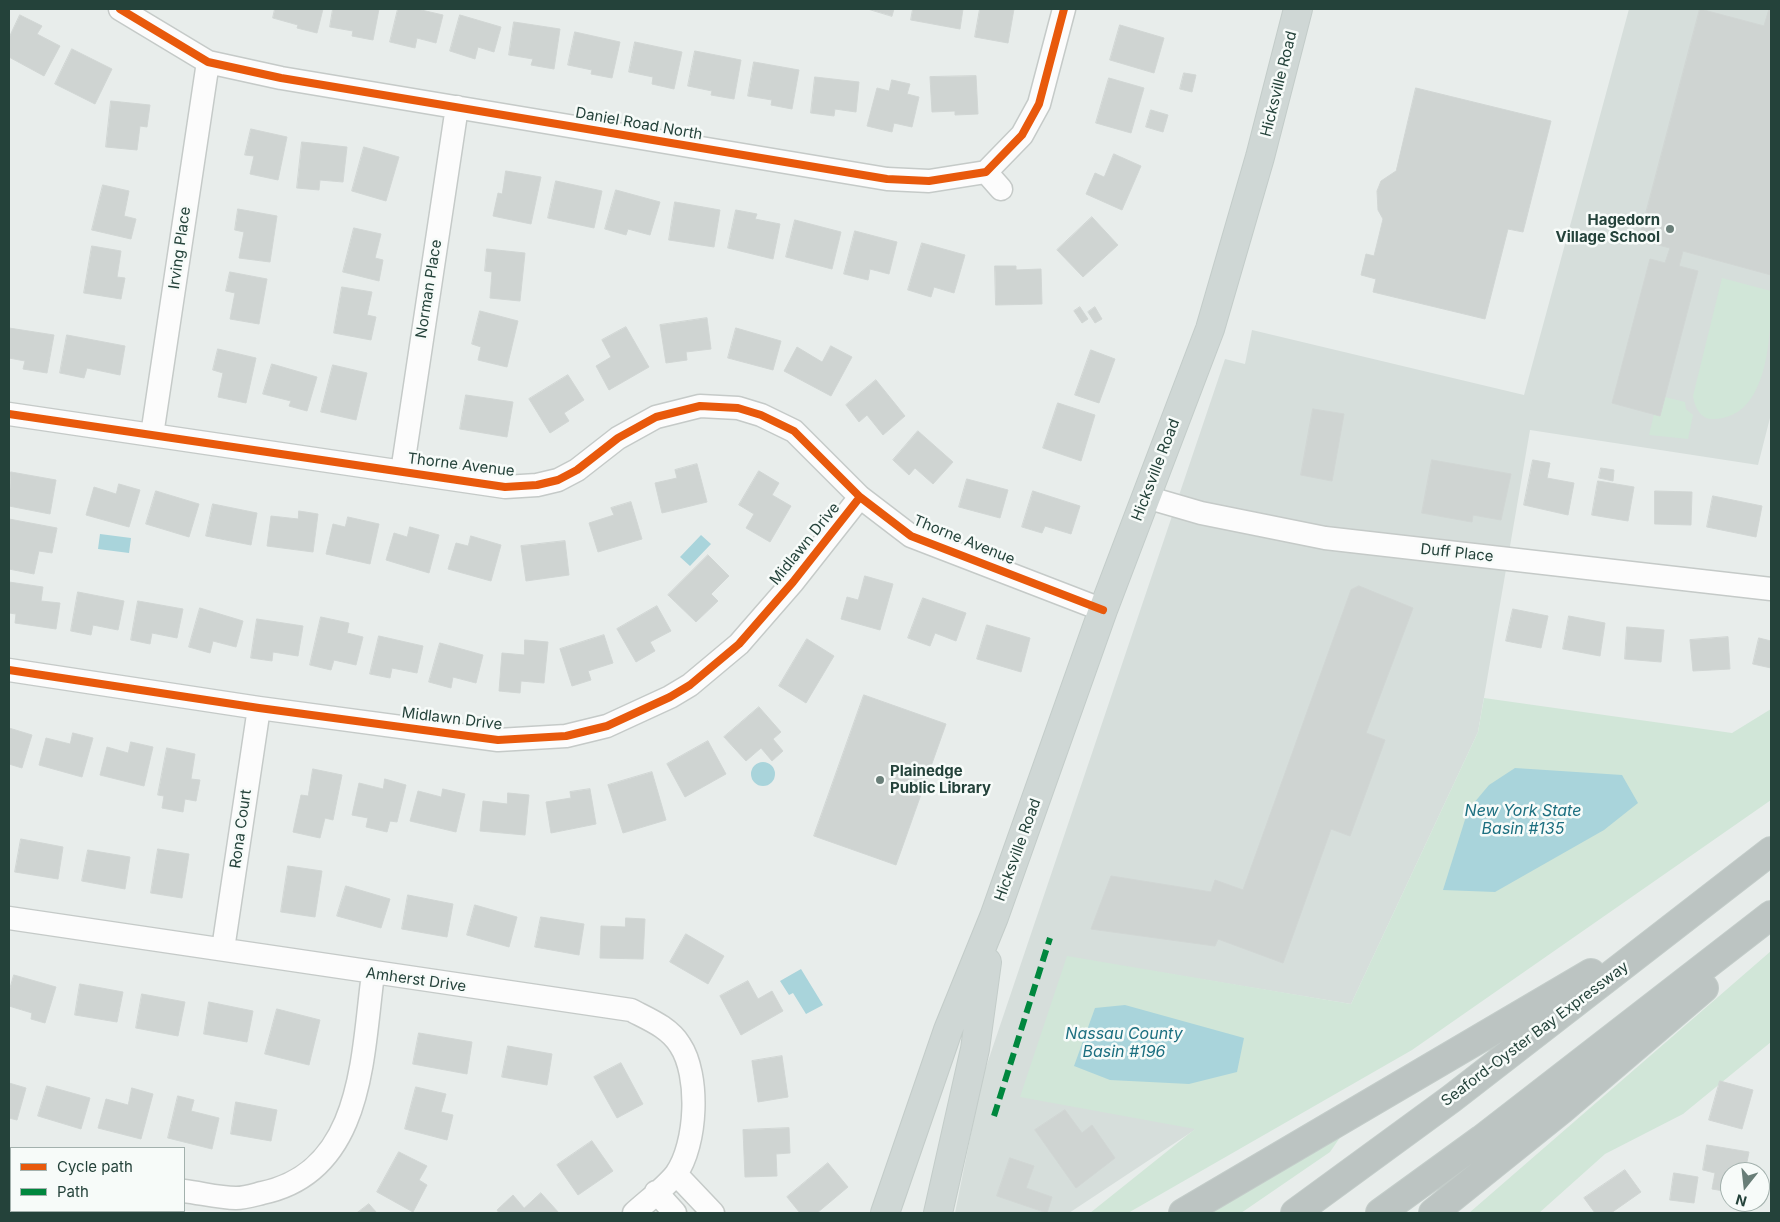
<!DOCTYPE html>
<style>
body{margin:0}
#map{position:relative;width:1780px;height:1222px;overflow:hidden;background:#e8edeb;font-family:Inter,sans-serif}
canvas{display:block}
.frame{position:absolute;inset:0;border:10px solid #24423a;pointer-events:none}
.legend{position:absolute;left:10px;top:1147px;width:175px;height:65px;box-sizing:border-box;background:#f7fbf9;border:1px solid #a3b1ad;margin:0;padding:6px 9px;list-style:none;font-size:15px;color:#24423a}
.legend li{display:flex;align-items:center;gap:10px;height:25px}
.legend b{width:25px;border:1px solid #a3b1ad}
.north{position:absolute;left:1720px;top:1162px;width:50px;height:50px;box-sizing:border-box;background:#f7fbf9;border:1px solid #a3b1ad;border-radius:50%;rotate:196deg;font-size:14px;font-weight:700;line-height:20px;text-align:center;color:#24423a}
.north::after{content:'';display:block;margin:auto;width:18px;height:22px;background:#697e78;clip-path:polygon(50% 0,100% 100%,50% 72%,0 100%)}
</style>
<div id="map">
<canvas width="1780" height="1222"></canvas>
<div class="frame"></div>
<ul class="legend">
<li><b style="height:6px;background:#e8590c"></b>Cycle path</li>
<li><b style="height:6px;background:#00873e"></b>Path</li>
</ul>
<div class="north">N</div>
</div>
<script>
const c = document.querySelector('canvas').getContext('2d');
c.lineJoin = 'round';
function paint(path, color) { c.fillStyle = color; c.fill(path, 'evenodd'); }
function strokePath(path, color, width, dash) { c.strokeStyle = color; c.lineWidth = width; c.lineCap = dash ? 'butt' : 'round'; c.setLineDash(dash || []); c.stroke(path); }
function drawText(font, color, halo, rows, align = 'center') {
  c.font = font + ' Inter,sans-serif'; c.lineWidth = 5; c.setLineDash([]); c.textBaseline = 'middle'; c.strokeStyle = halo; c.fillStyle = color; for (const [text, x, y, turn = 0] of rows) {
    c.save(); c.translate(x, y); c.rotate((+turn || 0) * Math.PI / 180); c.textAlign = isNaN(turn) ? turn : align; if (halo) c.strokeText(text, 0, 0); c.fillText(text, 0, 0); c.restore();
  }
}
paint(new Path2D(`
 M1629,9H1771V414L1758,465L1530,430L1478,732L1351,1004L1067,957L1196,1129L1069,1213H955L982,1079L1225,359L1245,364L1252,330L1524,395Z`), '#d6dedb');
paint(new Path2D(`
 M1722,278L1771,291C1771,331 1770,418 1714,419C1701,420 1695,408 1693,396Z
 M1665,397L1685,402L1686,409L1693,415L1688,439L1649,435L1654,414L1660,416Z
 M1484,698L1732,733L1771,709V800L1412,1050L1128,1213H1090L1195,1129L1020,1097L1067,956L1351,1004L1478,732Z
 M1771,951V1042L1683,1114L1605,1154L1539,1213H1469Z
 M1338,1132L1341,1136L1330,1152L1241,1213H1197Z`), '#d1e6d8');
paint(new Path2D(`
 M100,534L131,538L129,553L98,549Z
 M701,535L711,544L690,566L680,557Z
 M751 774a12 12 0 1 1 24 0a12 12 0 1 1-24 0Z
 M1515,768L1622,775L1638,803L1604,830L1495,892L1443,890L1468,810L1489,785Z
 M801,969L823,1005L806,1014L793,993L789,995L780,981Z
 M1125,1005L1244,1038L1237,1072L1189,1084L1110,1080L1074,1066L1095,1008Z`), '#a9d4db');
const building = new Path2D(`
 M275,9H323L317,33L297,28L298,25L273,18Z
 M333,9H379L373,40L352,36L353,31L330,27Z
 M398,9H417L443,15L436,43L417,38L415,48L390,42Z
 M868,9H894L892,16Z
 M913,9H963L960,29L911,20Z
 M980,9H1014L1008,43L975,37Z
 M1700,9L1764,26L1769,9H1771V275L1683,251L1679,266L1698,271L1660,416L1612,403L1650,259L1665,263L1670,248L1639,240Z
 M20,15L42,26L37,34L60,46L44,76L9,57V38Z
 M460,15L501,27L494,52L478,47L475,59L450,51Z
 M514,22L560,29L554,69L531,65L533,59L509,55Z
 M1120,25L1164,38L1154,73L1110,60Z
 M575,32L620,42L612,78L591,74L592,70L568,65Z
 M635,42L682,52L674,89L652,84L653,77L629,72Z
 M72,49L112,69L95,104L55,84Z
 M695,51L741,60L734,99L711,95L712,91L688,86Z
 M754,62L799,70L792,109L771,105L772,100L748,96Z
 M1184,73L1196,75L1192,92L1180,89Z
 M976,76L978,114L955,115V111L932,112L930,77Z
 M815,77L859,82L856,112L835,109L834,116L811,113Z
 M1109,78L1144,88L1131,133L1096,123Z
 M892,80L910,84L907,94L919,97L912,127L894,123L892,132L867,126L877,88L889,91Z
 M1416,88L1551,121L1523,232L1508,229L1485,319L1373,292L1376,279L1361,275L1366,254L1374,256L1383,219L1378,210L1377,191L1381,181L1396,171Z
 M111,101L150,105L147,127L140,126L137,150L106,147Z
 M1151,110L1168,115L1163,132L1146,127Z
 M251,129L287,137L278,180L250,174L254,156L245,155Z
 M302,142L347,147L343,182L320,180L319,190L297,188Z
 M364,147L399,157L386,201L352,191Z
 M1114,154L1141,166L1122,210L1086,194L1095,173L1104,177Z
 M506,171L541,177L531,224L493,216L498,193L502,194Z
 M556,181L602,191L594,228L548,218Z
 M103,185L129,191L124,216L136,219L131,239L92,230Z
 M616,190L660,202L650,235L628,229L626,235L605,229Z
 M675,202L720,210L714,247L669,240Z
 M238,209L277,216L270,262L239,258L244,232L235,230Z
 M736,210L757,214L755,219L780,224L773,259L728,248Z
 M1092,217L1118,245L1083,277L1057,250Z
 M795,220L841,232L832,269L786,257Z
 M354,228L381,234L375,258L383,260L379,281L343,272Z
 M855,231L897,242L889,274L870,269L868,280L844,274Z
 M922,243L965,255L954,293L934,287L931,297L908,290Z
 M92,246L121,251L117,277L125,278L121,299L84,293Z
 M487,249L525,253L520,301L490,298L492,272L485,271Z
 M995,266H1016V270L1041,269L1042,304L996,305Z
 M230,272L267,279L259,324L230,319L235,293L226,291Z
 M342,287L372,292L367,315L376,317L371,340L334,333Z
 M1080,307L1088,319L1082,323L1074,311Z
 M1095,307L1102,319L1095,323L1088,312Z
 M480,311L518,321L507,367L478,360L481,347L472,344Z
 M707,318L711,349L686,352L687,360L666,363L660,325Z
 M626,327L649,367L609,390L596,366L611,357L602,340Z
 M9,328L54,335L47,373L23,369L25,361L9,358Z
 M736,328L781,341L773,370L728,358Z
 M67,335L125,346L120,375L87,368L84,378L60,373Z
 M831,346L852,357L831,396L784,371L797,347L822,362Z
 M218,349L256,358L246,403L218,397L223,373L213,370Z
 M1091,350L1115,359L1099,403L1075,395Z
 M272,364L317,377L307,411L289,406L291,401L263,394Z
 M333,365L367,373L356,420L321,412Z
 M568,375L584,400L564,413L569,421L550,433L529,399Z
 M876,380L905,416L883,435L867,415L859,422L846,405Z
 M466,395L513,402L507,437L460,429Z
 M1058,403L1095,415L1081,461L1043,448Z
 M1313,409L1344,414L1332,481L1301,475Z
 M918,431L953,462L933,484L915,468L909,475L893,460Z
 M1432,460L1511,474L1501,520L1473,515L1472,522L1422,513Z
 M1533,460L1550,463L1547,478L1574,483L1568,515L1524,505Z
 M697,464L707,502L662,513L655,483L677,478L675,470Z
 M1601,468L1614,470L1613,481L1599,478Z
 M759,471L779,483L772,495L791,506L770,542L746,528L754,514L739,505Z
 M11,472L56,480L50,514L9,506Z
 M967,479L1008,490L1000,518L959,507Z
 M1598,481L1634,487L1628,521L1592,515Z
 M119,484L140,490L129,527L86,515L94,487L116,494Z
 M156,491L199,504L189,537L146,524Z
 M1033,491L1080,506L1071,534L1045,526L1042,533L1022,527Z
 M1655,491L1692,492L1691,525L1655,524Z
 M1713,496L1762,506L1756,537L1707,527Z
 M631,502L642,539L598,552L589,523L614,515L611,508Z
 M213,504L257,513L251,545L206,536Z
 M299,511L318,514L313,552L267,546L271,516L298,519Z
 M348,517L379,524L370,564L326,554L333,524L345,527Z
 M9,519L57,528L52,553L39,551L34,574L9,569Z
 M410,527L439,535L429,573L386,560L394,533L407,537Z
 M471,536L501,545L491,581L448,569L456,543L468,546Z
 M565,541L569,575L526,581L521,546Z
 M708,555L729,576L711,594L718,601L696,622L668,595Z
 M865,576L893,584L880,630L841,619L847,597L858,600Z
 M9,582L43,587L41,601L60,603L56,629L15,623L16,614L9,613Z
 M1359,586L1413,608L1366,733L1385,740L1350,836L1331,829L1283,963L1218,939L1215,946L1091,929L1111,876L1211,892L1215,880L1243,890L1351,590Z
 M78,592L124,601L118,630L93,625L91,635L71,631Z
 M923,598L966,613L956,641L935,633L930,646L908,638Z
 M138,601L183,609L177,638L152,633L150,644L131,640Z
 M657,606L671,631L650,642L655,651L636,662L617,629Z
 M200,608L243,621L236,647L213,641L210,653L189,647Z
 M1513,609L1548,616L1541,648L1506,641Z
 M1569,616L1605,623L1600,656L1563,649Z
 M321,617L349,623L347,633L363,637L356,665L334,660L331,670L310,665Z
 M257,619L303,626L298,656L273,652L272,661L251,658Z
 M987,625L1030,638L1021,672L977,659Z
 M1627,627L1664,630L1661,662L1625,659Z
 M604,635L613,663L588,671L591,680L572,686L560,649Z
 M379,636L423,646L417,673L392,668L390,678L370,674Z
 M1728,637L1730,669L1693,671L1690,640Z
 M1759,638L1771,641V668L1753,664Z
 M807,639L834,656L806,703L779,686Z
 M525,640L548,642L544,683L521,681L520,693L499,691L502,653L524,655Z
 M440,643L483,655L476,683L453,677L451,688L429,682Z
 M864,695L946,724L896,865L814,836Z
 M759,707L781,732L773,739L783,751L772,761L761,748L746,761L724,737Z
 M9,728L32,735L22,768L9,764Z
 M73,733L93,738L82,777L39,765L46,738L70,744Z
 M708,741L726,774L685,797L667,764Z
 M131,742L153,747L144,786L100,775L107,747L128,753Z
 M167,748L195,754L191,779L200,780L196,801L185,799L183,812L162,808L164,796L158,795Z
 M313,769L342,775L333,820L325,818L320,838L293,832L301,795L308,796Z
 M652,772L666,820L623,833L608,785Z
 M385,779L406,785L397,822L390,821L387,832L366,827L368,818L352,815L359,783L383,789Z
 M443,789L465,794L456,832L410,821L418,791L441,797Z
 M590,789L596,824L551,833L546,802L571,798L570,792Z
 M508,793L529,795L525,835L480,831L483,801L507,804Z
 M21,839L63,847L58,879L15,872Z
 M158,849L189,854L182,898L151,893Z
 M88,850L130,857L125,889L82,881Z
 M288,866L322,871L315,917L281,912Z
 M346,886L390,899L381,928L337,916Z
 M408,895L453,904L447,937L402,929Z
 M475,905L517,917L509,947L467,935Z
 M541,917L584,924L579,955L535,947Z
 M626,918L645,919L643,959L600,958L601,926L625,927Z
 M686,934L724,956L708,984L670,962Z
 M14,975L56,987L45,1023L31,1019L32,1013L9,1006V992Z
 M748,981L758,999L772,991L783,1011L741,1035L720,996Z
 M80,984L123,992L117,1022L75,1015Z
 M142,994L185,1002L178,1036L136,1028Z
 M209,1002L253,1011L247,1042L204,1034Z
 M277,1009L320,1020L309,1065L265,1054Z
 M419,1033L472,1042L467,1074L413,1064Z
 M508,1046L552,1054L547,1085L502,1077Z
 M782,1056L788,1097L758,1102L752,1061Z
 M621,1063L643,1104L617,1118L594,1077Z
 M1720,1081L1753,1090L1742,1129L1709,1120Z
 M9,1083L26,1088L17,1120L9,1118Z
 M47,1086L90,1098L81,1129L38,1116Z
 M416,1087L446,1094L441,1112L453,1115L447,1140L405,1129Z
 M132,1088L153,1094L141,1139L98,1128L106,1099L128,1105Z
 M178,1096L194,1100L191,1111L219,1118L212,1149L168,1138Z
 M236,1102L277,1110L271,1141L231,1134Z
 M1065,1110L1082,1133L1092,1125L1115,1158L1076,1188L1035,1130Z
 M789,1128L790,1153L776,1154L777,1176L745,1177L743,1130Z
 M592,1141L613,1171L578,1195L557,1165Z
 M1707,1145L1749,1152L1745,1172H1730V1192L1712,1189L1715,1173L1703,1170Z
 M399,1152L427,1166L419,1180L427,1185L413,1212L377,1192Z
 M1010,1158L1034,1166L1026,1188L1052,1197L1047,1213L997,1196Z
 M828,1163L848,1187L817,1213H800L787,1197Z
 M1625,1170L1641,1192L1611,1213H1595L1584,1198Z
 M1674,1173L1698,1177L1694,1203L1670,1200Z
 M541,1193L559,1213H499L497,1210L513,1195L524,1208Z
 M369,1204L377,1213H357Z`);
paint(building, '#cfd4d2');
strokePath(building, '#d1d6d4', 1);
const minor = new Path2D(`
 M120,9L208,62L281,78L887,179L929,181L986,172L1022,135L1039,104L1064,9
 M986,172L1001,189
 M9,414L505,487L537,485L558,480L577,470L618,438L656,417L700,406L738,408L761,415L794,431L860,497L911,536L1103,610
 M152,435L208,62
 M402,472L457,107
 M1146,497L1201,513L1325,538L1771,589
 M9,670L259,708L498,740L566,736L607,726L670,697L690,685L739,644L793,582L860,497
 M9,918L631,1010C648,1019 669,1027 680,1045C700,1075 697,1144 676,1174C665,1188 647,1201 634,1213
 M223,949L259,708
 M9,1166L11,1167
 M676,1174L713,1213
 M184,1191C201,1193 219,1198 236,1198C245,1198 254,1195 262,1193C364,1172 362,1055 373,974
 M656,1192L675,1213`);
const primary = new Path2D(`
 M885,1213L948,1030L994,917L1103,610L1210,329L1260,157L1298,9
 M938,1213L975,1049L987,962`);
const motorway = new Path2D(`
 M1183,1213L1591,973
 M1295,1213L1451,1099L1771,851
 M1380,1213L1482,1139L1771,915
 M1433,1213L1561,1110L1704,988`);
strokePath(minor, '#c5cac8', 25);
strokePath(primary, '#c3ccc9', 30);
strokePath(motorway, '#c3ccc9', 30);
strokePath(minor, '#fcfcfc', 22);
strokePath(primary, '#cfd7d5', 28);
strokePath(motorway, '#bcc4c2', 28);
strokePath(new Path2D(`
 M994,1116L1050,938`), '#00873e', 6, [12, 6]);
strokePath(new Path2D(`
 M120,9L208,62L281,78L887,179L929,181L986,172L1022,135L1039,104L1064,9
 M9,414L505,487L537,485L558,480L577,470L618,438L656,417L700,406L738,408L761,415L794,431L860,497L911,536L1103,610
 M9,670L259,708L498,740L566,736L607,726L670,697L690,685L739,644L793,582L860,497`), '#e8590c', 8);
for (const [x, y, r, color] of [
 [1670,229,5,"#697e78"],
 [880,780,5,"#697e78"]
]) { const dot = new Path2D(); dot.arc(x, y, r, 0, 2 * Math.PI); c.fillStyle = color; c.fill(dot); strokePath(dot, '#f7fbf9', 2); }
drawText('15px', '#24423a', '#f7fbf9', [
 ["Hicksville Road",1279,84,-76],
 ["Daniel Road North",639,124,10],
 ["Irving Place",180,248,-82],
 ["Norman Place",429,289,-81],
 ["Thorne Avenue",461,465,7],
 ["Hicksville Road",1156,470,-69],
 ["Thorne Avenue",964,540,22],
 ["Midlawn Drive",805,544,-51],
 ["Duff Place",1457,553,6],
 ["Midlawn Drive",452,719,7],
 ["Rona Court",241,829,-82],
 ["Hicksville Road",1018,850,-70],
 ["Amherst Drive",416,980,8],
 ["Seaford-Oyster Bay Expressway",1535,1034,-37]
]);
drawText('bold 15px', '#24423a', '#f7fbf9', [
 ["Hagedorn",1660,220],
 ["Village School",1660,237],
 ["Plainedge",890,771,"left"],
 ["Public Library",890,788,"left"]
], 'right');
drawText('italic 16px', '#1c6f80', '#f7fbf9', [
 ["New York State",1523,811],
 ["Basin #135",1523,829],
 ["Nassau County",1124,1034],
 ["Basin #196",1124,1052]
]);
</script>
